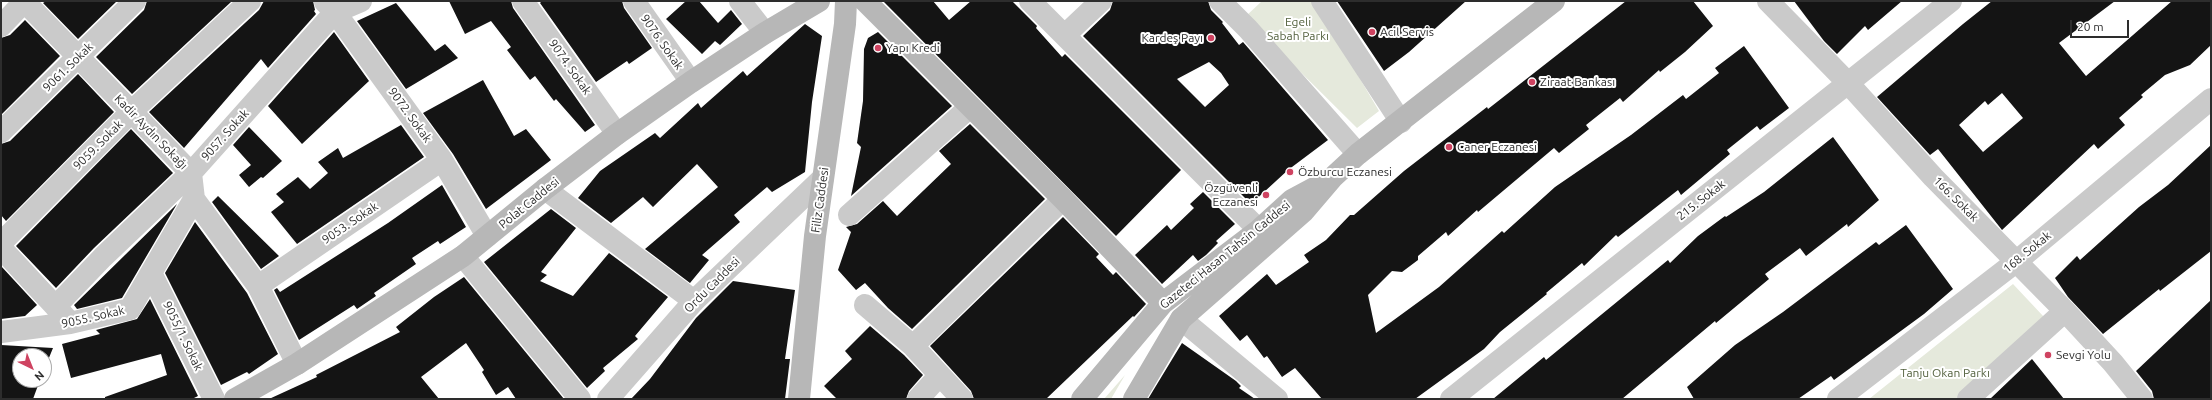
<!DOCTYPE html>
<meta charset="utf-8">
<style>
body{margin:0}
#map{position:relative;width:2212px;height:400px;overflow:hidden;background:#fff;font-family:Ubuntu,sans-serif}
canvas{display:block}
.frame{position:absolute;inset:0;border:2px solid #2d2d2d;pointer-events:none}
.north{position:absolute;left:12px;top:348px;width:40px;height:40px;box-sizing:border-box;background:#fff;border:1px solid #ababab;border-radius:50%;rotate:137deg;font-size:11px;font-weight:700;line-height:16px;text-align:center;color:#2d2d2d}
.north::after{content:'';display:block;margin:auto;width:14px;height:18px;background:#cf4361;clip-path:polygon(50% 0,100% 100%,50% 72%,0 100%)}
.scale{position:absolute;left:2070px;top:20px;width:59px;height:18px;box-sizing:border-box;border:2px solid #2d2d2d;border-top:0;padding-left:5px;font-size:12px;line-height:14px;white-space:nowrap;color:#2d2d2d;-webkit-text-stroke:3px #fff;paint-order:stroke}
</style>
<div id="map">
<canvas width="2212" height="400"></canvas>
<div class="frame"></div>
<div class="north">N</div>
<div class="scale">20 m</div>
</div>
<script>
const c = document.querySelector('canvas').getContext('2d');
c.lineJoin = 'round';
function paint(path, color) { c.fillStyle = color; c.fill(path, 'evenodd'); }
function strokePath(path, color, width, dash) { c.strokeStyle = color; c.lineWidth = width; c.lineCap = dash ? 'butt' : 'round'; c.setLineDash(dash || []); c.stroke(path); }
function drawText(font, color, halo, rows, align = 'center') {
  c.font = font + ' Ubuntu,sans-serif'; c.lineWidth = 4; c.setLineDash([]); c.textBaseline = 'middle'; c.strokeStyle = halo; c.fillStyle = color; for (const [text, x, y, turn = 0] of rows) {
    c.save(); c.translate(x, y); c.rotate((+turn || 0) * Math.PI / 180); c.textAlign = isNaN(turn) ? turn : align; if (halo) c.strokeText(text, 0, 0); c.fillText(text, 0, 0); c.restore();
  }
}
paint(new Path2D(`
 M1262,1H1314L1379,111L1357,128L1245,17Z
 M2013,284L2044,317L1956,399H1869Z
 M1125,375L1111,399H1104Z`), '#e5e9dc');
paint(new Path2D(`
 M46,1H117L78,39L43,3Z
 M147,1L231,2L132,94L96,57L144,10Z
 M264,1H313L315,10L314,11L316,14L268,68L261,59L184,148L149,112L259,10Z
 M449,1H511L513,8L595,125L585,132L556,99L554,101L535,76L530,80L507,50L511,47L491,21L465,34Z
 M542,1H622L624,8L652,48L629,64L627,61L596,82L540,3Z
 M686,1H699L718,23L731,10L742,24L720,45L715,41L702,54L666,19Z
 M883,1H933L949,20L971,1H1012L1037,26L1036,28L1062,57L1065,54L1181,170L1116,236Z
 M1113,1H1208L1211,10L1223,22L1222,23L1239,45L1243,42L1328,140L1288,170L1251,204L1083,36L1110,10ZM1209,62L1221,73L1229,85L1205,107L1177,79Z
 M1337,1H1466L1409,52L1384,71Z
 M1626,1H1693L1713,26L1685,52L1660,72L1659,70L1623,102L1620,98L1586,125L1589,129L1559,153L1554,148L1478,212L1477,210L1448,236L1446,232L1418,256V260L1402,272L1392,271L1368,295L1376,333L1439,287L1502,231L1504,233L1555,187L1631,135L1683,95L1686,99L1719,73L1715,68L1744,46L1789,108L1760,130L1757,126L1727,150L1730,154L1681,195L1678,190L1618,237L1616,235L1584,266L1582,263L1546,293L1547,294L1500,332L1484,349L1415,399H1322L1295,368L1282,377L1267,356L1264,358L1247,335L1240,341L1219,316L1267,274L1276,285L1309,262L1304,255L1326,240L1350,215H1354L1404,171L1487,107L1488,109Z
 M1794,1H1902L1868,30L1865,26L1837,54L1824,41Z
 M1992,1H2115L2059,43L2086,76L2172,1H2211V45L2190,65L2165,75L2141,95L2143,97L2119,118L2125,125L2098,149L2094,144L2002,230L1938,149L1930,155L1877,97L1963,24ZM2002,93L2023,118L1983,152L1959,125L1985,101L1988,105Z
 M396,3L435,51L445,44L458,58L406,89L357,21Z
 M25,20L60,56L1,115V38L10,35Z
 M805,24L822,36L812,102L805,172L772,192L767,187L734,215L740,222L702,255L709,260L690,283L645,249L718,187L697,164L653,207L643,197L611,223L578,198L600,171L655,133L660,138L698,103L701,108L743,71L747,76Z
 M334,32L369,81L302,144L268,106Z
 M878,32L952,106L851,196L861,147L857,143L863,101L864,49L868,38Z
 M78,74L114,112L6,221L1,215V144L10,141Z
 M483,80L514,136L526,129L551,160L486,209L453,154L423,113Z
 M970,124L1045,199L912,329L888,308L865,283L856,290L838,270L851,232L846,227L857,224L883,201L897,216L951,164L939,151Z
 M401,125L424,157L297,244L271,212L284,202L276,194L298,177L310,189L328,173L318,162L338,148L343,158Z
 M249,127L282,161L263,178L261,177L249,187L239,175L251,165L233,145Z
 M131,129L173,173L94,248L56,288L16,246Z
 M1833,137L1879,200L1848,227L1847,224L1806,256L1800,248L1765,274L1769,279L1716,323L1715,321L1622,399H1493L1544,357L1546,360L1668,260L1670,263L1698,236L1725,216L1726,217L1764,192Z
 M2211,145V251L2160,291L2159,289L2103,334L2068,297L2055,278L2077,256L2080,260L2139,207L2168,185Z
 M442,185L466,227L440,244L438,241L412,258L416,264L374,293L376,296L357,309L354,305L299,340L274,290L277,288L280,292L388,223Z
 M1203,192L1235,224L1216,241L1218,243L1206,255L1198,261L1193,255L1162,284L1135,255L1167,225L1171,230L1194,208L1190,204Z
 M218,196L279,256L261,269L212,202Z
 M177,204L122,298L77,309L74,305Z
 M551,209L576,228L541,272L547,275L540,281L573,296L609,253L668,297L635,336L638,339L603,368L605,371L587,388L484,262Z
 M1063,217L1099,254L1096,257L1113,275L1116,272L1146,304L1134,317L1133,316L1046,399H974L971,391L930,346Z
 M195,222L247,293L278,354L249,374L247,372L221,385L165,273Z
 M1906,225L1953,289L1924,314L1834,380L1831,376L1798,399H1694L1687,387L1735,345L1783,312L1876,242L1879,245Z
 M1,266L37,305L25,316L1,319Z
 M464,277L564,399H516L508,387L496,395L482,372L484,370L466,343L421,377L439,399H269L317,377L316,375L400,332L396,327L434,297Z
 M733,281L795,290L785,359H790L785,399H631L650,379L696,318Z
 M150,299L198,396L192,399H105V397L167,375L161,354L71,378L62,344L100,334L96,330L137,319Z
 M2211,300V399H2154L2152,391L2136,371Z
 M870,326L904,355L923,375L909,391L906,399H837L824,386L852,359L845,351Z
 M1182,343L1236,381L1241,386L1239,388L1255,399H1148Z
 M1,345L53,348L44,370V356H20V380H40L33,399H1Z
 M2032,359L2064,399H1990Z`), '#141414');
strokePath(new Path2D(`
 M24,1L191,173L194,199L258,286L297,364
 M523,1L617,134
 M634,1L691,82
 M740,1L765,33
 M1030,1L1259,230
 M1220,1L1248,29L1358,154
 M1322,1L1401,122
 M1768,1L1848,83L1933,177L2065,311L2113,363L2142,399
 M325,2L335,12L442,160L487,236
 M1,26L25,1
 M1065,35L1101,1
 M1,132L135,1
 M545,189L694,301
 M849,215L970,107
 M1,243L132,111L250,1
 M1,248L66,318
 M463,256L580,399
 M151,273L214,399
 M258,286L442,160
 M865,305L913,346L962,399
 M56,306L103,257L191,173L335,12L361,1
 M1181,319L1277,399
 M1,332L70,323L130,309L194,199
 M913,346L1063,199
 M918,399L939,376
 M1451,399L1951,1
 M1838,399L2017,261L2211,99
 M1968,399L2065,311`), '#cacaca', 22);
strokePath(new Path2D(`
 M608,399L694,301L823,178`), '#cacaca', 22);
strokePath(new Path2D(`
 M865,1L1063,199L1163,303
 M235,399L297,364L463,256L545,189L617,134L691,82L765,33L819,1
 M799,399L815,236L845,24L846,1
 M1082,399L1163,303L1259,230L1292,200L1320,185
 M1134,399L1181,319L1303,212L1332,178L1358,154L1554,1`), '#b7b7b7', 22);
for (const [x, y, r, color] of [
 [1372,32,4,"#cf4361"],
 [1211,38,4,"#cf4361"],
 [878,48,4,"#cf4361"],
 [1532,82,4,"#cf4361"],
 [1449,147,4,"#cf4361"],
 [1290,172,4,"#cf4361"],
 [1266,195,4,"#cf4361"],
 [2048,355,4,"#cf4361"]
]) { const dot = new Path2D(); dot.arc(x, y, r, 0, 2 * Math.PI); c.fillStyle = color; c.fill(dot); strokePath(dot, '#fff', 1.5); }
drawText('12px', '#556340', '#fff', [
 ["Egeli",1298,22],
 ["Sabah Parkı",1298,36],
 ["Tanju Okan Parkı",1945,373]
]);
drawText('12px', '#2d2d2d', '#fff', [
 ["Acil Servis",1380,32],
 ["Kardeş Payı",1203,38,"right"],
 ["Yapı Kredi",886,48],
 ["Ziraat Bankası",1540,82],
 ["Caner Eczanesi",1457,147],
 ["Özburcu Eczanesi",1298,172],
 ["Özgüvenli",1258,188,"right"],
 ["Eczanesi",1258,202,"right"],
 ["Sevgi Yolu",2056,355]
], 'left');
drawText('12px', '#2d2d2d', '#fff', [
 ["9076. Sokak",662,42,55],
 ["9061. Sokak",68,67,-44],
 ["9074. Sokak",570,67,55],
 ["9072. Sokak",410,115,54],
 ["Kadir Aydın Sokağı",151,132,46],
 ["9057. Sokak",225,135,-48],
 ["9059. Sokak",98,145,-45],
 ["166. Sokak",1956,199,45],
 ["Filiz Caddesi",820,200,-82],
 ["215. Sokak",1701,200,-38],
 ["Polat Caddesi",529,203,-39],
 ["9053. Sokak",350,223,-34],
 ["168. Sokak",2027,252,-39],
 ["Gazeteci Hasan Tahsin Caddesi",1225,255,-39],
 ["Ordu Caddesi",712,285,-45],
 ["9055. Sokak",93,317,-13],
 ["9055/1. Sokak",183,336,64]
]);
</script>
